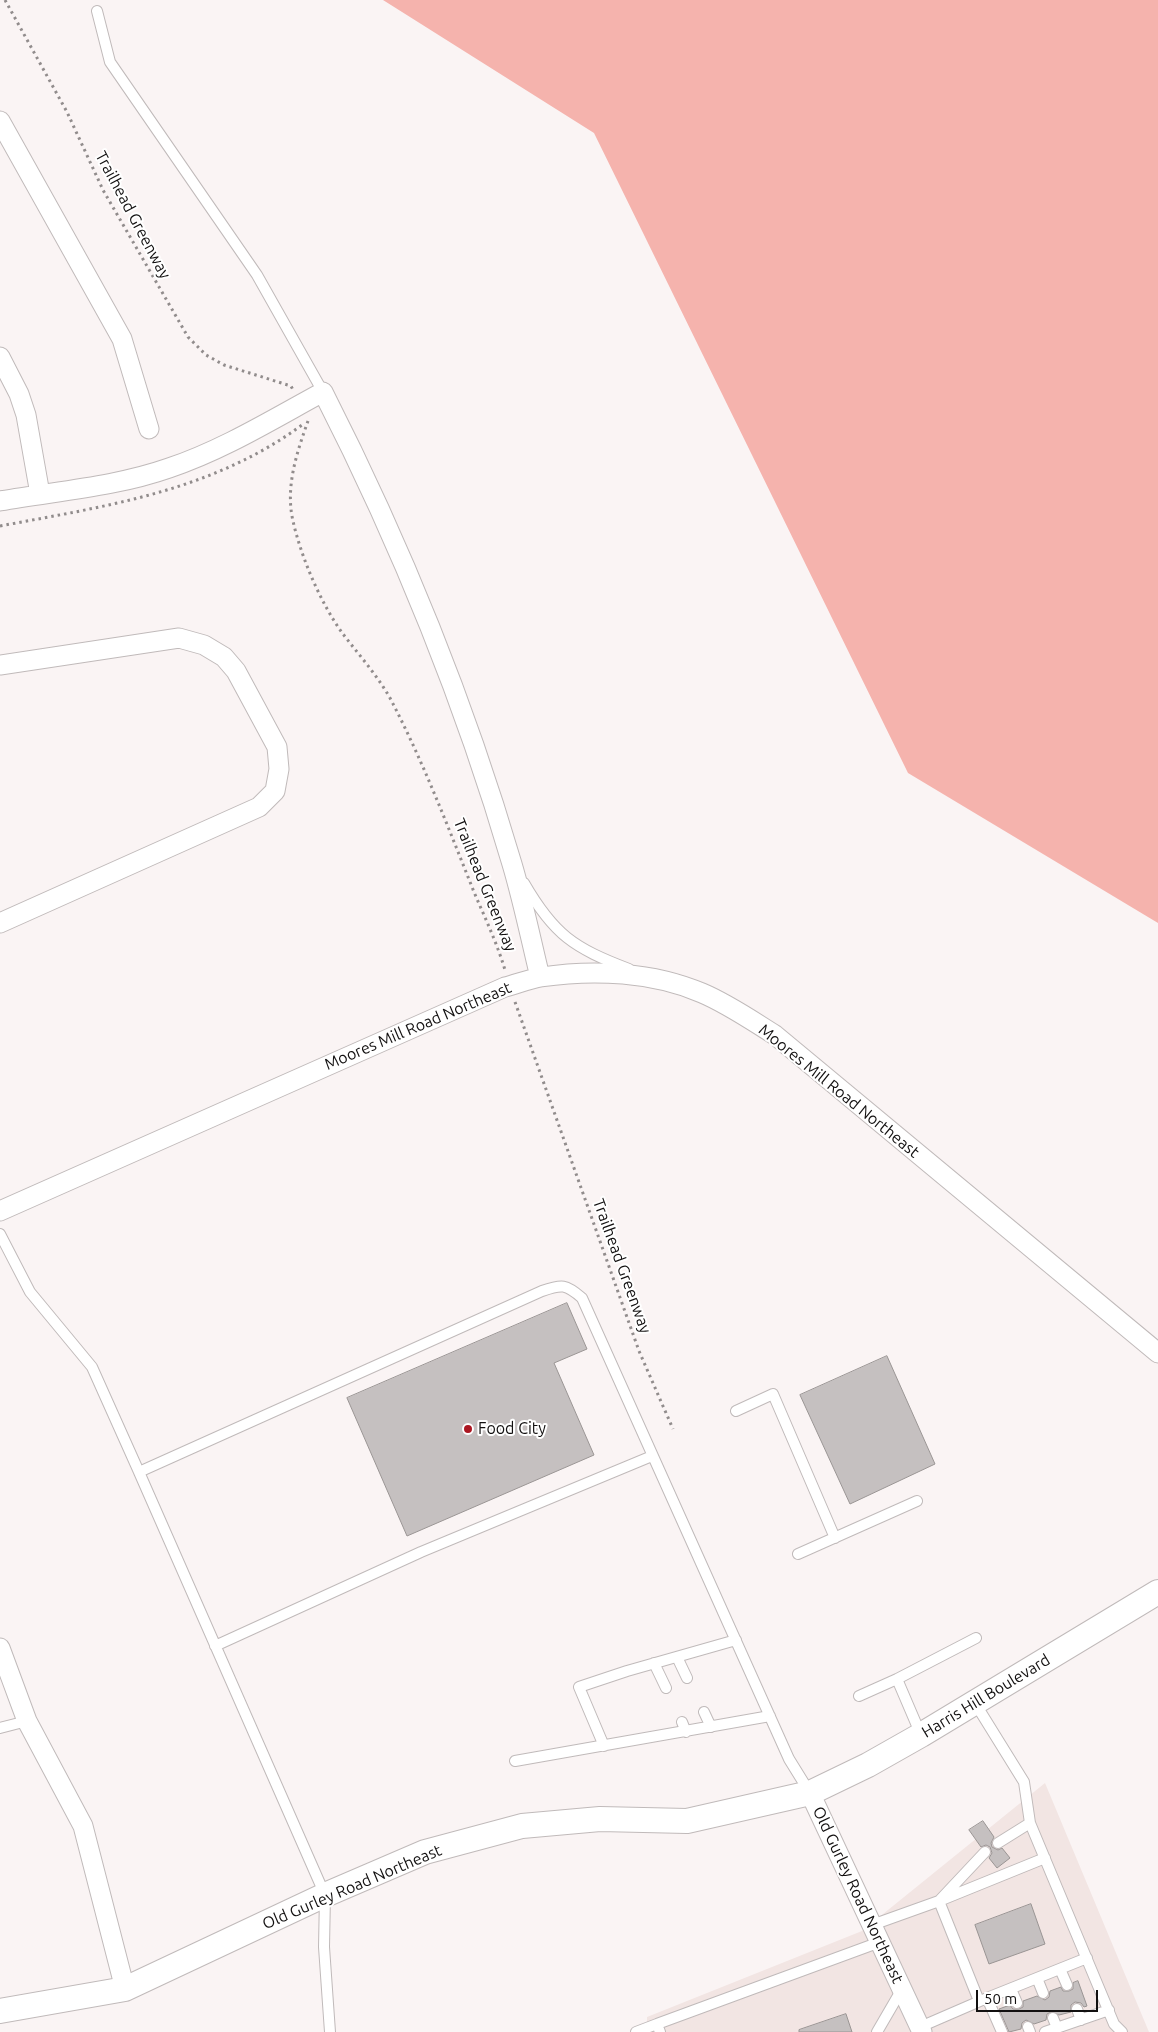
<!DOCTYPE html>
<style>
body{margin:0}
#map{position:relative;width:1158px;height:2032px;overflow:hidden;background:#faf4f4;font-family:Ubuntu,sans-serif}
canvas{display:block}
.scale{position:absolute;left:976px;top:1990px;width:122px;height:22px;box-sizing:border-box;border:2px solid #121010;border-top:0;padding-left:6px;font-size:15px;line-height:18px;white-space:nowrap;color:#121010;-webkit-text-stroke:4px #fff;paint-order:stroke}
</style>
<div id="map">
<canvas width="1158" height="2032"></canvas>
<div class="scale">50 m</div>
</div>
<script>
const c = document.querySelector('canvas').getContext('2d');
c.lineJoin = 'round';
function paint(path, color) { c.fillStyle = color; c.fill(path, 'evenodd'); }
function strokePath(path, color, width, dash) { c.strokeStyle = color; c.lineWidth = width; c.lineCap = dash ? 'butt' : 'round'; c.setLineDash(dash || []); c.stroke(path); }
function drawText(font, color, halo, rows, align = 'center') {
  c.font = font + ' Ubuntu,sans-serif'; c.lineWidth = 4; c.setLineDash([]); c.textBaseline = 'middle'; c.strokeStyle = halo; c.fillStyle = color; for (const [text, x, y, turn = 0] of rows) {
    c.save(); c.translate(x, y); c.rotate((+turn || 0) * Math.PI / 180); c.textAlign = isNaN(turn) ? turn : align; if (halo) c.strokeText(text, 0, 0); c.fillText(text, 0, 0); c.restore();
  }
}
paint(new Path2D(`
 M1045,1783L1149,2032H647V2017L862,1931Z`), '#f2e5e3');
paint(new Path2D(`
 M383,0H1158V923L908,773L594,133Z`), '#f5b3ad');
const building = new Path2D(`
 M567,1303L587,1349L554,1363L594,1455L407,1536L347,1398Z
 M887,1356L935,1464L850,1504L800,1395Z
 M983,1821L994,1837L991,1843L992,1847L998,1850L1002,1848L1010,1858L997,1868L989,1858L992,1853L990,1847L986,1845L981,1847L969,1830Z
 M1031,1904L1045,1944L989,1964L975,1925Z
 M1078,1981L1087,2006L1084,2007L1081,2003L1075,2002L1071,2005V2012L1059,2015L1051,2012L1047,2014L1046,2020L1034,2024L1026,2020L1022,2023L1021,2029L1009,2032L999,2009L1010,2005L1013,2009H1019L1023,2007V2001L1037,1996L1045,2000L1049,1997L1050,1991L1061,1987L1063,1991H1069L1073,1989V1983Z
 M846,2014L852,2032H799V2030Z`);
paint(building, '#c5c0c0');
strokePath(building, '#9a9594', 1);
const service = new Path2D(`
 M97,11L110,62L257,275L323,392
 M524,883C554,935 574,948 629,969
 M0,1234L30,1292L92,1367L139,1472L542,1291C562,1284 566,1284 582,1298L789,1759L810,1793
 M736,1411L773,1394L835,1538
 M139,1472L325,1895L324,1947L330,2032
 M798,1554L917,1501
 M215,1646L421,1552L652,1456
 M677,1657L687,1678
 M654,1663L666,1688
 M897,1679L921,1735
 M859,1696L897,1679L976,1638
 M975,1703L1024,1782L1030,1823L1114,2024L1122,2032
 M704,1712L711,1727
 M682,1722L686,1732
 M0,1728L27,1721
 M604,1746L579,1687L627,1671L736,1640
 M515,1761L770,1716
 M998,1843L1030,1823
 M872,1925L939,1901L1045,1858
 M1060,1969L1067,1985
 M1037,1978L1043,1993
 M1011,1989L1017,2003
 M987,1998L1087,1958
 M979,2001L939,1901L985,1852
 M1077,2009L1081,2020
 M1053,2018L1057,2028
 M920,2027L987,1998L1002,2032
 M1028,2027L1030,2032
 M636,2032L657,2024
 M660,2032L657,2024L880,1942
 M877,2032L902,1989
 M1045,2032L1109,2010`);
const minor = new Path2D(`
 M0,121L122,339L149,429
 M0,357L19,394L26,415L40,494
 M0,501C56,491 115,487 169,468C223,450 273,419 323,392C400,543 464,700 512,864C523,901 531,940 540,977
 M0,665L179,638L204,645L224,657L236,671L277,747L279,769L275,791L259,807L0,923
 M0,1211L505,987C517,984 529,979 541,977C594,969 653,972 702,993C728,1004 751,1020 775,1035L1158,1353
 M0,1648L27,1721L83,1826L125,1989
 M810,1793L922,2032`);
const tertiary = new Path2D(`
 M0,2011L125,1989L325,1895L425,1852L522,1826L600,1819L687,1821L810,1793L868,1765L921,1735L1158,1592`);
strokePath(service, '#c0baba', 12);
strokePath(minor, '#c0baba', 21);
strokePath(tertiary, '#c0baba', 26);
strokePath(new Path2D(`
 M5,0L67,112L103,190L188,337L206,355L224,365L291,386L293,390
 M308,421C297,452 285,487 293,521C301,557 321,604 343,634C359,655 377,675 390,698C423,761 448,827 474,892C485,918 497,943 505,970
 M0,526C107,506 212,491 302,425
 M515,1002L639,1351L673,1429`), '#918c8c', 3, [2.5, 4]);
strokePath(service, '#fff', 10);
strokePath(minor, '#fff', 19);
strokePath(tertiary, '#fff', 24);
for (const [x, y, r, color] of [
 [468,1429,5,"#ab1722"]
]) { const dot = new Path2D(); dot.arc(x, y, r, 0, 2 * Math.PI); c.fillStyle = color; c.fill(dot); strokePath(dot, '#fff', 2); }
drawText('16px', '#121010', '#fff', [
 ["Trailhead Greenway",133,215,62],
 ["Trailhead Greenway",485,885,68],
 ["Moores Mill Road Northeast",418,1026,-23],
 ["Moores Mill Road Northeast",839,1091,39],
 ["Trailhead Greenway",622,1266,70],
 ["Harris Hill Boulevard",986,1696,-31],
 ["Old Gurley Road Northeast",352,1887,-23],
 ["Old Gurley Road Northeast",858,1895,65]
]);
drawText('16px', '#121010', '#fff', [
 ["Food City",478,1429]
], 'left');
</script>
